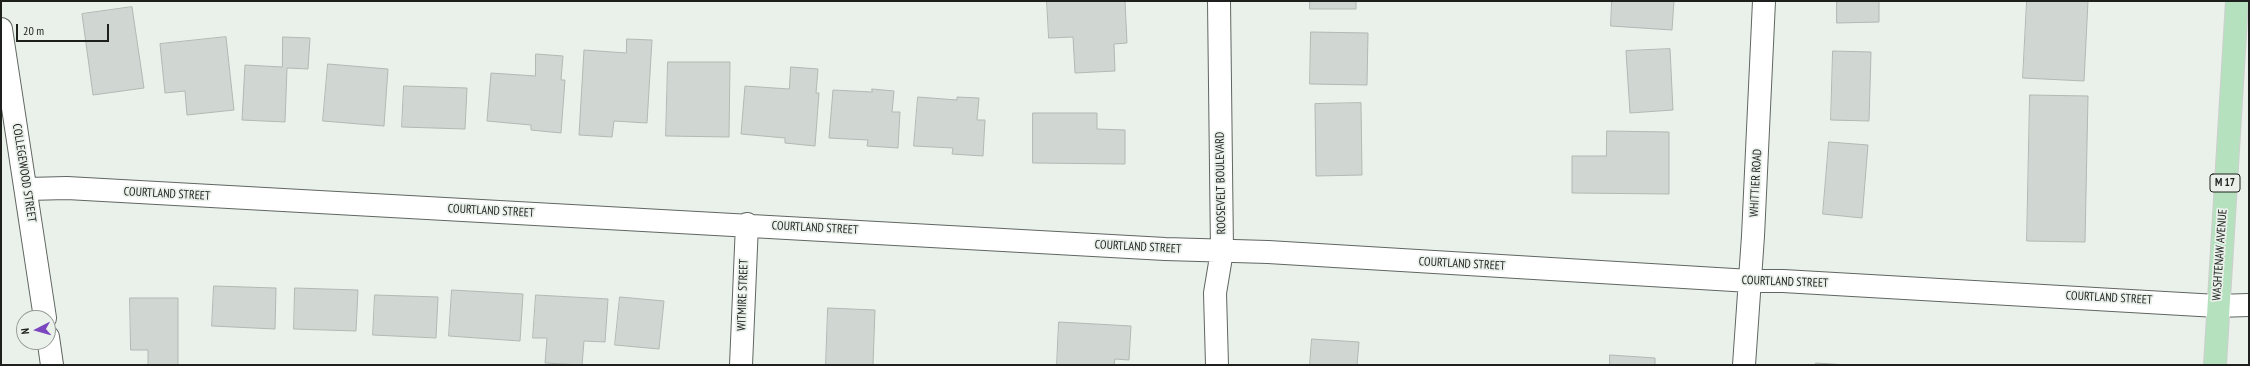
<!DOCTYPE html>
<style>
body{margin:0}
#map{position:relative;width:2250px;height:366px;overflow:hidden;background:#eaf1eb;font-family:"PT Sans Narrow",sans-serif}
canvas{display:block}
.frame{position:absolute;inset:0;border:2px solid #1e201e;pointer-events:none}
.north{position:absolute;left:16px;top:310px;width:40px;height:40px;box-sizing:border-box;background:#eaf1eb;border:1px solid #989d99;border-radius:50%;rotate:264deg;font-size:11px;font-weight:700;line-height:16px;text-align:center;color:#1e201e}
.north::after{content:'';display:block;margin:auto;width:14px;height:18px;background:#7b47be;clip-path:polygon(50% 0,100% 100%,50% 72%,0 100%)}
.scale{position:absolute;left:16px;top:24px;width:93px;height:18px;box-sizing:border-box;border:2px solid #1e201e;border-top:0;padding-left:5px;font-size:12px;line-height:14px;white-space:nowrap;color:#1e201e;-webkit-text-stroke:3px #eaf1eb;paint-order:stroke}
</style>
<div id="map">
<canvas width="2250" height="366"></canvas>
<div class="frame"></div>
<div class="north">N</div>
<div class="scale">20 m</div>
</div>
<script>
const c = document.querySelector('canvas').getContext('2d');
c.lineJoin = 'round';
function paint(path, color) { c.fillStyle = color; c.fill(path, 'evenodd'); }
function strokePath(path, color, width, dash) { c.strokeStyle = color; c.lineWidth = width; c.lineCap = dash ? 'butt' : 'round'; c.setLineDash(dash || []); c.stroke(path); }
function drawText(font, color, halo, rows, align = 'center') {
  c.font = font + ' "PT Sans Narrow",sans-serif'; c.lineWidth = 3.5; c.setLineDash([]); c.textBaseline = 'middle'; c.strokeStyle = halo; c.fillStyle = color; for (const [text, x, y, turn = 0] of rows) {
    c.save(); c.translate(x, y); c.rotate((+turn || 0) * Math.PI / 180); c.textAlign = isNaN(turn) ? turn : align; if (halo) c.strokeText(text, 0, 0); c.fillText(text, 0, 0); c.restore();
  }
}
const building = new Path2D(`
 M1047,1H1125L1127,43L1114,44L1115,71L1075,73L1073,37L1049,38Z
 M1310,1H1356V9H1310Z
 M1612,1H1674L1672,30L1611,26Z
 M1837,1H1879V22L1837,23Z
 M2027,1H2088L2084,81L2023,78Z
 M132,7L144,88L93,95L82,14Z
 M1311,32L1368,33L1367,85L1310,84Z
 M226,37L234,110L187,115L185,91L165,93L160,44Z
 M283,37L310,38L308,69L287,68L285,122L242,120L245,65L282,67Z
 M627,39L652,40L647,123L614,121L612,137L579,135L584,50L626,53Z
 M1670,49L1673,110L1630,113L1626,51Z
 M1833,51L1871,52L1869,121L1831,120Z
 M536,54L563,56L561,80H565L561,133L531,130V125L487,121L491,73L535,76Z
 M668,62H730L729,137L666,136Z
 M328,64L388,69L384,126L323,121Z
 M791,67L818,69L816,93H819L815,146L785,143V138L741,134L745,86L789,89Z
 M404,86L467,88L465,129L402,127Z
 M872,89L894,91L892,112H900L898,148L867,146L868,140L829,138L833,90L872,92Z
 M2030,95L2088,96L2085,242L2027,241Z
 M918,97L957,100V97L979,98L977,120H985L983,156L952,154L953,148L914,146Z
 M1361,103L1362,175L1316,176L1315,104Z
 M1033,113H1097V129L1125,130V164L1033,163Z
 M1607,131L1669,132V194L1572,193V156H1606Z
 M1829,142L1868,145L1862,218L1823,214Z
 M214,286L276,288L275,329L212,326Z
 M295,288L358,290L356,331L294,329Z
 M452,290L523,294L520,341L449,336Z
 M375,295L438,297L436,338L373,335Z
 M536,295L608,299L605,342L584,341L582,365L545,363L547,338H533Z
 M620,297L664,301L659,349L615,345Z
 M130,298H178V365H148V350H131Z
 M828,308L875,310L873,365H826Z
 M1059,322L1131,326L1129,360L1115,359L1114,365H1057Z
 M1312,339L1359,342L1357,365H1310Z
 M1610,355L1655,358V365H1610Z
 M1816,363L1848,365H1816Z`);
paint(building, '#d0d6d1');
strokePath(building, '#b2b8b3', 1);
const street = new Path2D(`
 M1,29L45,318
 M27,189L67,188L1165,249L1268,252L1750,281H1783L2217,306L2249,305
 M48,337L52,365
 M741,365L747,224
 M1217,365L1215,293L1222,251L1219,1
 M1744,365L1753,236L1764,1`);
const primary = new Path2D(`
 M2215,365L2237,1`);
strokePath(street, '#606661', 24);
strokePath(primary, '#cecece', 24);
strokePath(street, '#fff', 22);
strokePath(primary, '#b5e1bf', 22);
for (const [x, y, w] of [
 [2225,183,30]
]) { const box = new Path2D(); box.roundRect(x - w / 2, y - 9, w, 18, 3); c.fillStyle = '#eaf1eb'; c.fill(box); strokePath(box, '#1e201e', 1); }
drawText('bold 11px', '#1e201e', null, [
 ["M 17",2225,183]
]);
drawText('12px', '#1e201e', '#eaf1eb', [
 ["COLLEGEWOOD STREET",24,173,81],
 ["ROOSEVELT BOULEVARD",1221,183,-91],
 ["WHITTIER ROAD",1756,183,-87],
 ["COURTLAND STREET",167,194,3],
 ["COURTLAND STREET",491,211,3],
 ["COURTLAND STREET",815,228,3],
 ["COURTLAND STREET",1138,247,3],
 ["WASHTENAW AVENUE",2220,255,-86],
 ["COURTLAND STREET",1462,264,3],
 ["COURTLAND STREET",1785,282,2],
 ["WITMIRE STREET",743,295,-88],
 ["COURTLAND STREET",2109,298,3]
]);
</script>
